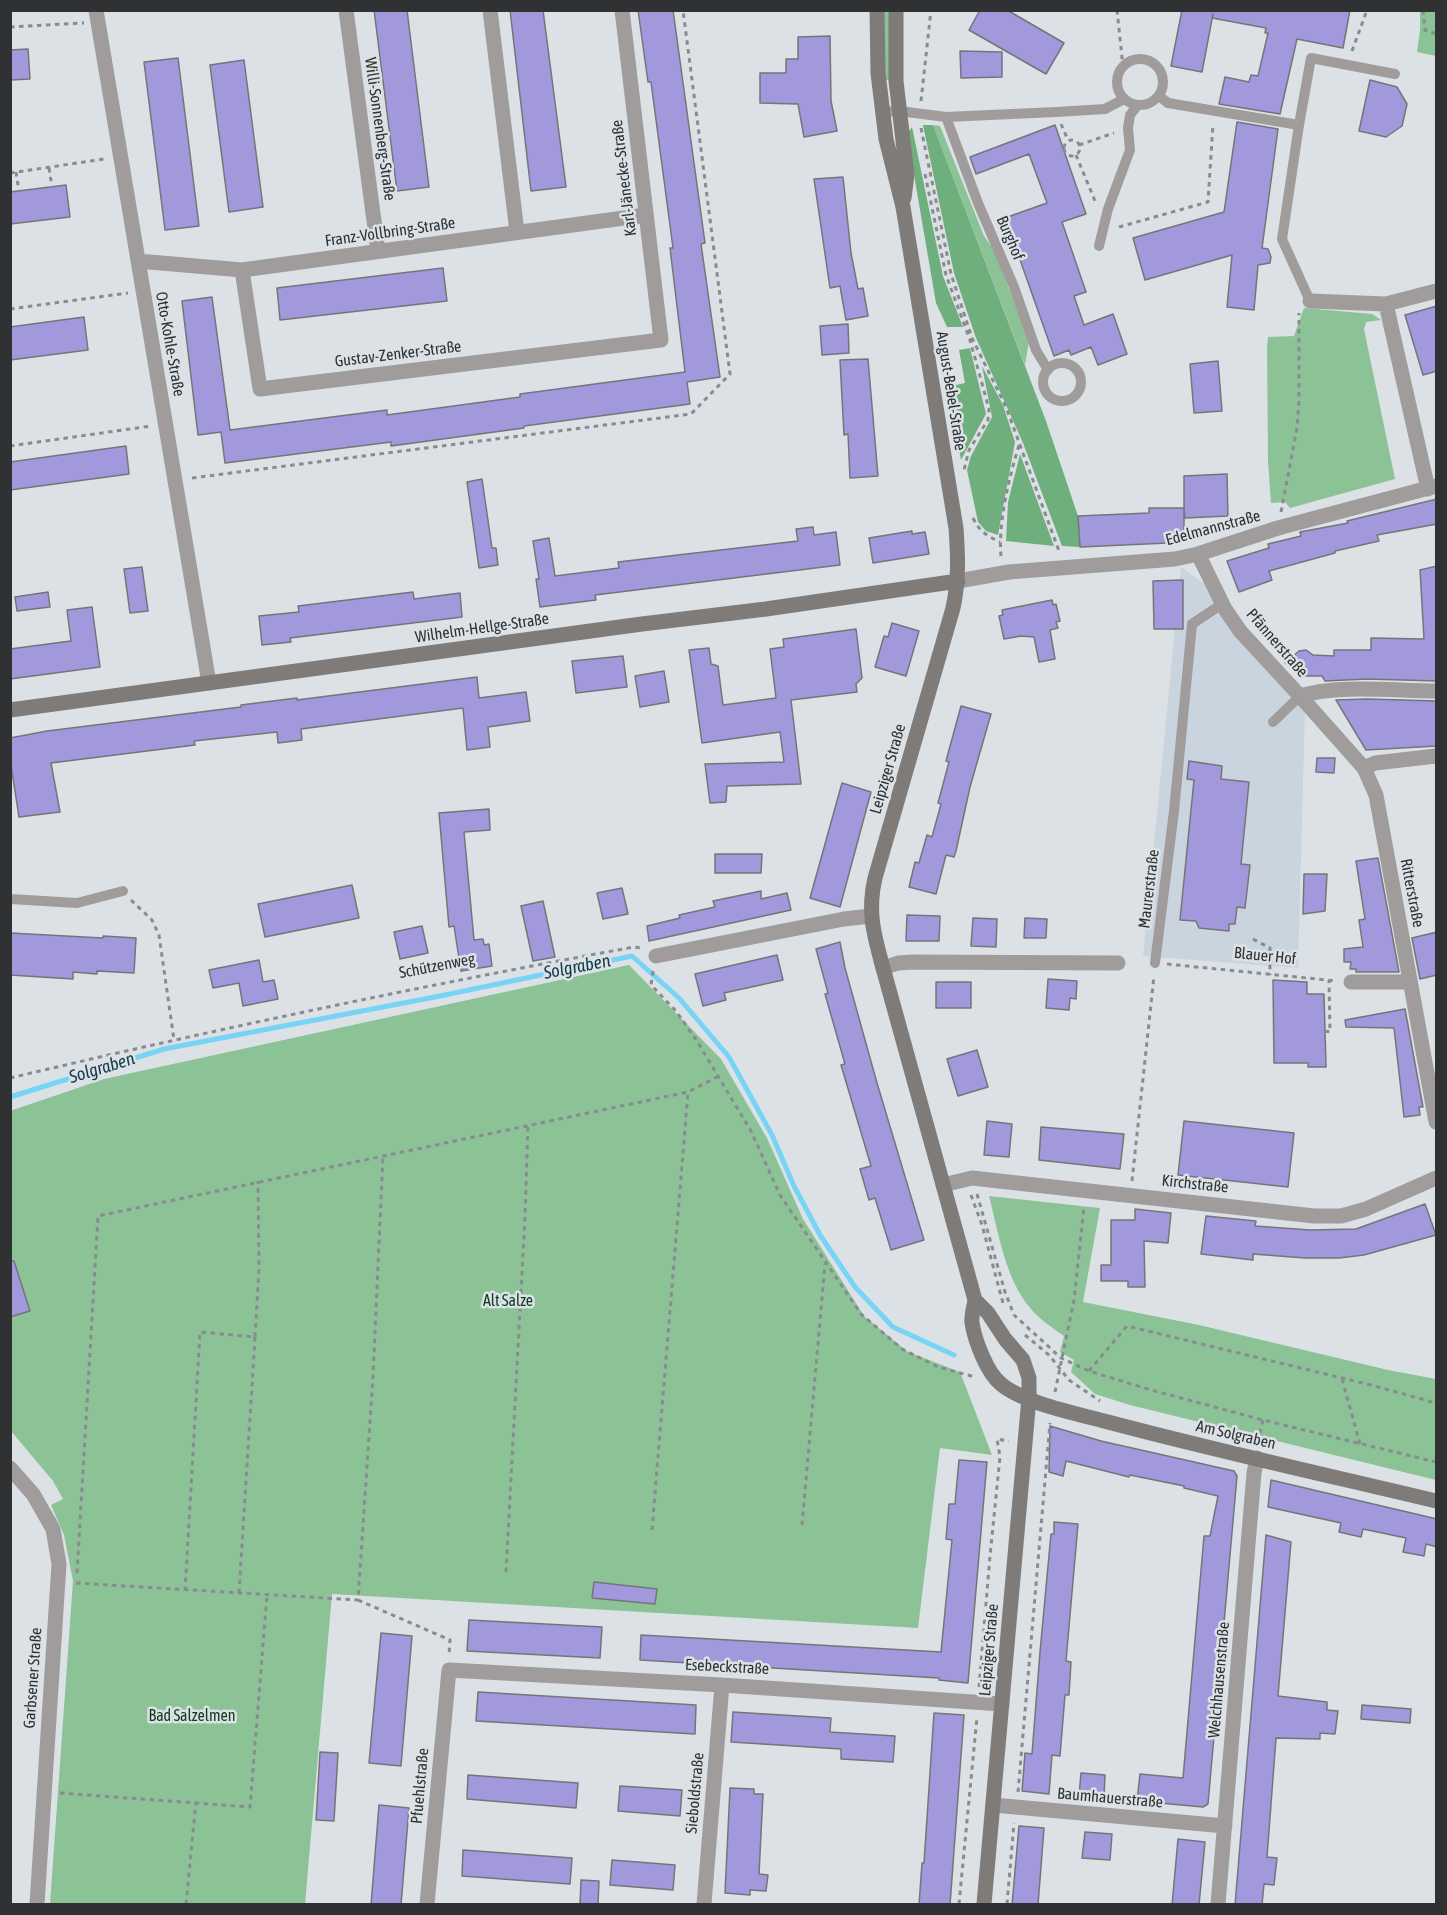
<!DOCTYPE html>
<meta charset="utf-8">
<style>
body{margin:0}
#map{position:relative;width:1447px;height:1915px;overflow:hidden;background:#dce1e6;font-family:"Asap Condensed",sans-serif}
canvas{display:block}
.frame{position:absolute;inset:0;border:12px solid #2f3133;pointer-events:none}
</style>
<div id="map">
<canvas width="1447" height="1915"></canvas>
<div class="frame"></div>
</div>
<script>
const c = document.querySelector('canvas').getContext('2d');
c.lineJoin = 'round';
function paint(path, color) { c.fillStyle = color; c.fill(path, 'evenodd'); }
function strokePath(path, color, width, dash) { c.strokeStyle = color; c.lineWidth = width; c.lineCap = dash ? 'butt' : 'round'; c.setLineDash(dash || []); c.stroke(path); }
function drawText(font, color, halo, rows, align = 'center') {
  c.font = font + ' "Asap Condensed",sans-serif'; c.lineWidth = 5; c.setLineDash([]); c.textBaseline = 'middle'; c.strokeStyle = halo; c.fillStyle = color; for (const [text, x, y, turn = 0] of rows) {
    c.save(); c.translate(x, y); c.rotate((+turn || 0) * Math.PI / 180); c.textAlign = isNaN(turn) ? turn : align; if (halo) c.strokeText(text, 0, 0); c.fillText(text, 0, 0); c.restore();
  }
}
paint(new Path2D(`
 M1181,567L1210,588L1305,710L1298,968L1143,956Z`), '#c9d4de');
paint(new Path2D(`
 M882,11H889V80H883Z
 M1420,11H1436V56L1417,52L1420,30Z
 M933,125L940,126L984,236L994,250L1029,341L1025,365Z
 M1304,308L1372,314L1381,320L1366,322L1364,329L1395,479L1290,508L1285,502L1271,503L1268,461L1267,348L1268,337L1294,336Z
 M629,965L721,1059L767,1138L803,1219L864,1316L908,1352L960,1372L992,1455L940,1448L918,1628L332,1594L305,1904H50L73,1581L64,1535L51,1505L63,1499L53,1481L11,1431L10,1111L104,1079Z
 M989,1196L1100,1208L1083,1302L1199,1325L1388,1370L1436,1379V1480L1130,1405L1095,1394L1071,1372L1074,1360L1060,1352L1064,1336C1053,1328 1040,1320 1031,1309C1005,1279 999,1234 989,1196Z`), '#8bc396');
paint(new Path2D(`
 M923,125H933L1046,421L1078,516L1080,547L1062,546L1023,443L976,338L954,273Z
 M912,127L943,276L963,327H947L936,303L907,134Z
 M970,348L986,414L961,460L957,438L956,385L965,383L959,350Z
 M982,366L1003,405L1015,442L998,535L986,531L978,522L967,470L971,456L992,417Z
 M1020,454L1054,546L1006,541L1008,502Z`), '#6faf7d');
strokePath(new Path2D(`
 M10,1097L164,1049L440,996L632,956L679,998L729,1057L772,1135L794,1186L820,1235L855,1287L893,1327L954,1355`), '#77d4f4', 5);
const building = new Path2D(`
 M374,10H407L429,187L397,191Z
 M510,10H543L566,187L531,191Z
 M638,10H673L705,243L701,244L720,377L687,382L690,404L524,426V428L391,446V442L225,463L221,432L198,435L182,301L212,297L230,430L387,410V415L520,397V394L685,372L670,248H673L651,82H648Z
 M980,10H1007L1064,43L1046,74L969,30Z
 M1182,10H1350L1343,48L1297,39L1280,114L1219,104L1225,77L1249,82L1251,75L1258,76L1268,33H1265L1266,28L1212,18L1213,14L1202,72L1171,66Z
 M830,36L831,101L837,131L804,137L798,104L760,103V73H786V59H798V37Z
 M28,49L30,79L10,80V50Z
 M960,51L1002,52V77L961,78Z
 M178,58L199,226L165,230L144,62Z
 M244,60L263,207L229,212L210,65Z
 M1370,80L1397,87L1407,104L1402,126L1386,137L1359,131Z
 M1237,122L1278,129L1262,248L1268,249L1271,257L1270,263L1258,265L1254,310L1227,307L1232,255L1145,280L1133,238L1224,212Z
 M1055,125L1086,214L1062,222L1086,292L1074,296L1084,325L1113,314L1127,354L1098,365L1091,347L1071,355L1069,350L1054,356L1012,237L1009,238L1002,219L1047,203L1029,154L976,174L970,157Z
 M843,177L851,253L858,289L863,288L868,316L846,320L840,286L830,288L814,179Z
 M66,185L70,217L10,224V192Z
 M443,268L447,301L280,320L277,288Z
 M1437,306V371L1423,375L1405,315Z
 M84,317L88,350L10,360V327Z
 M848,324L849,353L822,355L820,326Z
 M868,359L878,476L850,478L848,434L844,435L840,360Z
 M1218,361L1222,411L1194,413L1190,364Z
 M126,446L129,474L10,490V462Z
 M1227,474L1228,516L1185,518L1184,509V539L1168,538V543L1080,547L1078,516L1149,513V508H1184V476Z
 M482,479L492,548H496L498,565L479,568L467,482Z
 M1437,499V524L1377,535L1379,541L1335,551V553L1269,571L1272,580L1239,592L1227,561L1269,548L1268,544L1301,536L1300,532L1348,523L1347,521Z
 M813,527L814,535L836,532L840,565L595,595L596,600L540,607L536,579H539L533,541L549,538L555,576L619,568L618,562L798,541L796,529Z
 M912,531V534L925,532L929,554L873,563L869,538Z
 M1437,566V681L1367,679L1325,681L1322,676H1305L1285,663L1299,651L1306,650L1313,655L1334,656V650H1371V638L1424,639L1420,570Z
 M142,567L148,611L130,613L124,569Z
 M1183,580V629H1154L1153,581Z
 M48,592L50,607L17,611L15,597Z
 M413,592L414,599L460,593L462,617L290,638L291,642L262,645L259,616L299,612L298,606Z
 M1052,600L1053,605L1056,604L1060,621L1056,622L1058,628L1050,630L1055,659L1039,662L1034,637L1021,636L1004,639L999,616L1003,615L1002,610Z
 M92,607L100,667L10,679V649L71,641L67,610Z
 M892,623L919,631L906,676L875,667L884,636L888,637Z
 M856,629L862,678L856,684L857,692L791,700L801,784L727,786L726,802L710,803L705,764L784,762L780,732L702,743L689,650L709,648L711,664L718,666L723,705L776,698L770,649L784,647L783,639Z
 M623,656L627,687L576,693L572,661Z
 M664,671L669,702L640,707L635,676Z
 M477,677L479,698L526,692L530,721L488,727L490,747L467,750L463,708L301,729L302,740L278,743L277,732L194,741L195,745L51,763L60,812L19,817L10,759V738L47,731L241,707V705L297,698V700Z
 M1367,699L1437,701V746L1366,750L1336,700Z
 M961,706L991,714L970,787L956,851L954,857L946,855L936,894L909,887L915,862L919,863L927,835L932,837L941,804L938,803L949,762L946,761Z
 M1317,758H1335L1334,773L1316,772Z
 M1189,761L1222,766L1221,779L1249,782L1241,864L1250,865L1245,908L1237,907L1235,924H1229V931L1199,928L1196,921L1180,920L1194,780L1187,779Z
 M842,783L871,792L840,907L810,898Z
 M489,809L490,830L464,832L474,940L483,939L484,945L489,944L492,966L461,971L454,926L449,927L439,813Z
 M715,854H762L761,873H715Z
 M1378,858L1399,972H1356V969H1350L1351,962H1344V949L1363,947L1359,920L1365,919L1356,861Z
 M1304,874H1327L1325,911L1303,914Z
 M352,885L359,918L265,937L258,904Z
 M622,888L628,914L603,919L597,893Z
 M761,891V899L787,893L791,910L649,941L647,926L680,918L679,915L715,907L713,901Z
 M543,901L555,957L533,961L521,906Z
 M907,915L940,916L939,941H906Z
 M973,918L997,919L996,947L971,946Z
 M1025,918L1047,919L1046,938H1024Z
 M422,926L428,953L400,959L394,932Z
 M1437,932V975L1420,979L1412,938Z
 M10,933L103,938V936L136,938L134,973L97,971V974L73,972V979L10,975Z
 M840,942L845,968L877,1083L924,1240L891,1250L875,1198L869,1200L860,1169L871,1166L841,1065L845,1064L825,994L828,993L816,949Z
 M777,955L783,980L724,993L726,1000L703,1006L695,974Z
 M259,960L263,982L274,980L278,999L243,1006L239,983L213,988L209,970Z
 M1048,979L1077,981L1076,999L1070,998L1069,1010L1046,1008Z
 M1273,980L1307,982V994H1324L1326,1067H1308V1063H1274Z
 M936,982H971V1008H936Z
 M1405,1009L1423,1107H1419L1420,1115L1404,1117L1394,1028L1346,1027L1345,1020Z
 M977,1050L988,1087L958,1096L947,1059Z
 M987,1121L1012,1124L1009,1157L984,1155Z
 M1184,1121L1294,1133L1288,1187L1178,1175Z
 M1041,1127L1124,1134L1120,1169L1039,1160Z
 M1425,1204L1436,1235L1364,1255L1339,1258H1305L1253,1254V1260L1201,1254L1206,1216L1256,1221L1255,1226L1310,1230L1356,1229Z
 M1135,1209L1171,1213L1168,1243L1144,1241L1145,1287H1128V1281H1101V1265H1111V1220H1135Z
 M10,1261H14L30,1311L10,1317Z
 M1050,1426L1101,1441L1234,1471L1237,1476L1208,1804L1203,1807L1137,1801L1140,1774L1183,1778L1204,1536H1210L1218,1496L1184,1488V1486L1130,1475L1129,1477L1066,1461L1063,1476L1049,1472Z
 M959,1460L987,1462L968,1683L939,1680V1678L640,1660L641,1635L941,1652L952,1540L946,1539L949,1504H955Z
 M1271,1480L1437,1519V1547L1426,1544L1424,1556L1403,1552L1406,1538L1363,1529L1361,1537L1339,1532L1341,1523L1268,1507Z
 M1054,1522L1078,1524L1066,1661L1071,1662L1069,1695H1065L1060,1756L1052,1755L1049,1794L1022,1791L1025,1753L1032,1754L1040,1652L1051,1534H1054Z
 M1266,1535L1291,1542L1278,1696L1327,1702V1710L1338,1711L1335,1734L1320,1733V1739L1276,1738L1267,1857L1277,1858L1274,1885L1264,1884L1262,1905H1235Z
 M594,1582L657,1589L655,1604L592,1598Z
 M469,1620L602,1627L600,1658L467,1651Z
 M381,1633L412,1636L401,1766L369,1763Z
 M478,1692L696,1705L695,1734L476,1721Z
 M1362,1705L1411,1709L1410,1723L1361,1719Z
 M733,1712L831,1718L830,1732L895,1736L893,1762L841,1759V1749L731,1742Z
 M934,1713L964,1715L950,1905H919L922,1863H924Z
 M320,1752L338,1753L334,1821L316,1820Z
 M1081,1773L1105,1775L1104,1798L1079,1796Z
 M468,1775L578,1783L576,1808L467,1799Z
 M620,1786L682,1790L680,1816L618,1811Z
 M730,1788L754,1789V1794H763L759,1874L768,1875L766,1891L750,1890V1895L725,1893Z
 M379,1805L409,1808L401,1905H371Z
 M1019,1826L1044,1828L1038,1905H1012Z
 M1085,1832L1112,1834L1110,1860L1082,1858Z
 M1178,1839L1205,1842L1199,1905H1172Z
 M463,1850L572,1858L570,1884L462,1876Z
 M612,1860L675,1865L673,1890L610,1885Z
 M581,1880L599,1881L598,1905H580Z`);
paint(building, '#a298dc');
strokePath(building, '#75747a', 1.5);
strokePath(new Path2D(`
 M1117,10L1123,67
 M1423,10L1425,30L1436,34
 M10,27L84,23
 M1352,51L1367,10
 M921,101L931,10
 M1061,124L1068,140
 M921,128L951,274L972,338L1006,407L1059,551
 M1064 148a8 8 0 1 1 16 0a8 8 0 1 1-16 0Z
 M1079,145L1114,133
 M1076,155L1095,201
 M49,168L52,187
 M16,172L19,191
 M10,173L104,159
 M925,174L946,275L970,340L989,409L988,420L969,450L964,470
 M1119,227L1208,202L1213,124
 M10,309L128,293
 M10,446L151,426
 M192,478L691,414L730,374L683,10
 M1281,512L1297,428L1299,401V313
 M973,518C979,531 987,536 1000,542
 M1001,556C998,522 1009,478 1019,445
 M131,900L152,920L159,935L174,1040
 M1253,939L1270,948V975
 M1167,964L1337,981
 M653,971L651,985L676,1011L697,1041L751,1131L780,1195L861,1314L902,1349L938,1367L975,1377
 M1325,1031L1330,1032L1329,980
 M10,1078C217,1029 425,985 634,947L643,948
 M1132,1181L1154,976
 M977,1194L1005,1292L1014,1315L1061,1358L1089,1371L1151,1390L1263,1420L1436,1462
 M971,1195L982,1225L1003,1303
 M1025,1335L1049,1355L1069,1380L1100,1401
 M1089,1371L1127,1326L1371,1385L1436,1403
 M1342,1379L1360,1444
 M1055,1392L1074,1300L1084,1207
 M1258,1442L1263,1420
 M802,1525L825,1264
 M652,1530L688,1092
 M506,1572L525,1217L528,1124
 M77,1573L98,1216L688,1092L717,1077
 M76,1583L358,1600L373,1377L383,1155
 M185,1591L200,1332L255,1337L259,1269L258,1181
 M239,1593L255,1337
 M358,1600L450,1640L449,1655
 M979,1687L990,1556L1000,1457L997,1439L1009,1441
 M1018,1792L1050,1423
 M60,1793L250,1807L267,1595
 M186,1904L196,1802
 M959,1904L977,1717
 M1007,1904L1014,1823`), '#888b8f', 3, [4.5, 4.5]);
strokePath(new Path2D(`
 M1117 82a23 23 0 1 1 46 0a23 23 0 1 1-46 0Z
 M1159,96L1168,103L1299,125
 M882,112L899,111L946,117L1056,112L1105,109L1124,99
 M946,117L978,203L1014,287L1036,350L1048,370
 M1099,246L1108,209L1130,150L1128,128L1130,115L1137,106
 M1310,301L1282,239L1299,125L1311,58L1395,74
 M1043 382a19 19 0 1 1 38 0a19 19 0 1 1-38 0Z
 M1273,722L1300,696
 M10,899L77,903L123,891
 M1155,963L1174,811L1192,624L1222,604`), '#9f9c9b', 10);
strokePath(new Path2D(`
 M96,10L209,683
 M346,10L378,251
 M490,10L517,232
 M138,261L242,270L646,215
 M242,270L260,389L661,340L622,10
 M1310,301L1386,304L1428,489
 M1386,304L1436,291
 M1198,554L1225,609L1240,631L1300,696C1337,684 1396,691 1436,691
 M958,581L1009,572L1175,559L1198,554L1278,528L1436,486
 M1300,696L1364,768L1376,795L1436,1122
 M1364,768L1375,763L1436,756
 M656,956L844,919L871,916
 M883,968L898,963L912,962L1118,963
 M1351,982H1410
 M943,1185L972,1178L1314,1216H1341L1366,1209L1436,1178
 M10,1468L33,1494L53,1529L59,1564L37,1904
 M993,1805L1225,1826
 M427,1904L449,1670L722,1685L1002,1704
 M704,1904L722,1685
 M1218,1904L1254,1473L1257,1458`), '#9f9c9b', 15);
strokePath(new Path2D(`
 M877,10L878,73L886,139L903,207L956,528C958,556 959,580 953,608L875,878C867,912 874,935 883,968L975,1300C974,1307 971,1316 972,1323C975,1341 987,1373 1001,1384C1023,1403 1079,1414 1108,1422C1217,1451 1327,1475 1436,1501
 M896,10V81L907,175L904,198
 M10,710L642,624L766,609L958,581
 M975,1300L988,1313L1005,1339L1023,1360L1029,1378V1398L984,1904`), '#7f7b79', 15);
drawText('16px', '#2f3133', '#dce1e6', [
 ["Willi-Sonnenberg-Straße",380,129,82],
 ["Karl-Jänecke-Straße",624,178,-97],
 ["Franz-Vollbring-Straße",390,232,-8],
 ["Burghof",1010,238,67],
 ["Otto-Kohle-Straße",170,344,80],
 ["Gustav-Zenker-Straße",398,354,-7],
 ["August-Bebel-Straße",951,391,81],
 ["Edelmannstraße",1213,528,-15],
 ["Wilhelm-Hellge-Straße",482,628,-8],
 ["Pfännerstraße",1277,643,49],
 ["Leipziger Straße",888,769,-74],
 ["Maurerstraße",1149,889,-83],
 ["Ritterstraße",1412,893,79],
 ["Blauer Hof",1265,956,6],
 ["Schützenweg",437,966,-11],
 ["Kirchstraße",1195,1184,6],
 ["Am Solgraben",1236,1435,13],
 ["Leipziger Straße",989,1650,-85],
 ["Esebeckstraße",727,1667,3],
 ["Garbsener Straße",33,1678,-86],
 ["Welchhausenstraße",1219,1680,-85],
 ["Pfuehlstraße",420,1786,-85],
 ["Sieboldstraße",695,1793,-85],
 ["Baumhauerstraße",1110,1798,5]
]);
drawText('16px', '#0b3d1c', '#dce1e6', [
 ["Alt Salze",508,1301],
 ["Bad Salzelmen",192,1716]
]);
drawText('italic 18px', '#0f3a47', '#dce1e6', [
 ["Solgraben",577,967,-11],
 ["Solgraben",102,1068,-17]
]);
</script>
